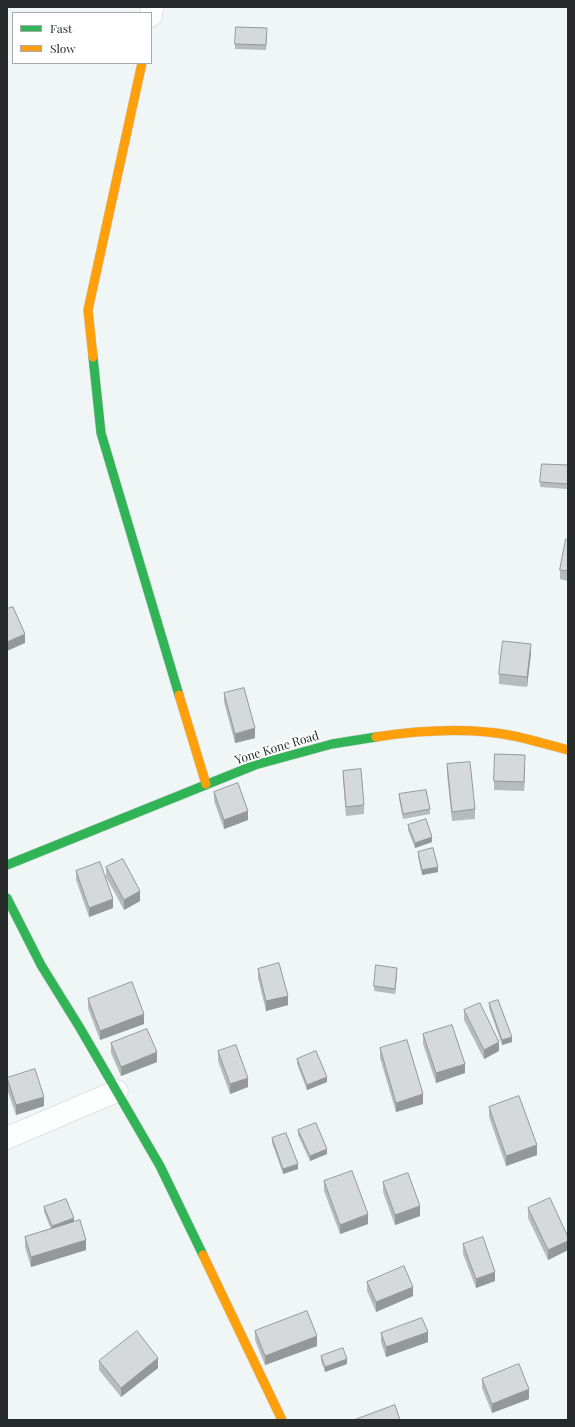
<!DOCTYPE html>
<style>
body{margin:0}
#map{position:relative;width:575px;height:1427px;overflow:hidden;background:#f0f5f6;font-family:"Playfair Display",serif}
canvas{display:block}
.frame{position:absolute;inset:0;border:8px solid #262a2b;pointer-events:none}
.legend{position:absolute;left:12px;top:12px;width:140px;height:52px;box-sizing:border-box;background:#fff;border:1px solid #a8aaaa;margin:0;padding:5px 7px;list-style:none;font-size:12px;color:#262a2b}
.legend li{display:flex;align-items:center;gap:8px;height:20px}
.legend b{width:20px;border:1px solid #a8aaaa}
</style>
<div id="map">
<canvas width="575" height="1427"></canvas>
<div class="frame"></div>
<ul class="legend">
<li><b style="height:5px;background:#30b455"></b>Fast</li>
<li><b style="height:5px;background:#ff9f0a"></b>Slow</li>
</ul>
</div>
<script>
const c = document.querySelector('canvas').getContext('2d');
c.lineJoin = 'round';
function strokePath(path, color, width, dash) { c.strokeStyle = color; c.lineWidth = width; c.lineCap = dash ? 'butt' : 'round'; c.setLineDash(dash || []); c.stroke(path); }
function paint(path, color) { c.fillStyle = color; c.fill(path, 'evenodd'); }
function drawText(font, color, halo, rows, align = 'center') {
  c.font = font + ' "Playfair Display",serif'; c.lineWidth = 4; c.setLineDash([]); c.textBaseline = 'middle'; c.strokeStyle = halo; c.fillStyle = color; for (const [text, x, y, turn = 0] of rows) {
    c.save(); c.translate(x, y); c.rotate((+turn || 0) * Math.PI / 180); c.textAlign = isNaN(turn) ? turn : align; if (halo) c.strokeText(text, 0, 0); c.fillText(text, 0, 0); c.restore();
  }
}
const street = new Path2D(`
 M151,16L152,7
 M7,1138L117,1091`);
const fast = new Path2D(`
 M93,357L101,433L179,695
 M7,865L255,765L332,744L376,737
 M7,898L41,965L80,1028L160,1166L203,1255`);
const slow = new Path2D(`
 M93,357L88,310L142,63
 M179,695L206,784
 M376,737C422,730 469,727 514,736C532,740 550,745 568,750
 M203,1255L282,1420`);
strokePath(street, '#ccd0d1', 23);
strokePath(fast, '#ccd0d1', 10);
strokePath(slow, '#ccd0d1', 10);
strokePath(street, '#fdfefe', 22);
strokePath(fast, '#30b455', 9);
strokePath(slow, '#ff9f0a', 9);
paint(new Path2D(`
 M267,33L266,50L235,49V44Z
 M568,465V489L540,487V482Z
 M568,539V581L560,579V570Z
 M531,653L527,687L499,684V674Z
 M224,693L255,738L235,743L224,702Z
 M447,764L475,809V819L452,821L447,774Z
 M525,765L524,791L494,790V781Z
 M343,771L364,805V814L346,816L343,780Z
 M214,792L248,820L224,829L214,801Z
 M399,794L430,809V814L403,819L399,799Z
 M408,825L432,842L415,848L408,830Z
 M418,852L438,872L422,875L418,857Z
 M106,867L140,901L124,910L106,877Z
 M76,871L113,908L89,917L76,880Z
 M258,969L288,1005L266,1011L258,978Z
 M397,973L395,994L374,991V986Z
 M88,999L144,1024L100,1040L88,1008Z
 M489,1003L512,1042L502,1045L489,1008Z
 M464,1010L499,1051L484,1059L464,1020Z
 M423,1034L465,1073L436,1083L423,1044Z
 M111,1043L157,1062L121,1076L111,1053Z
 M380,1048L423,1104L396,1112L380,1058Z
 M218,1051L248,1087L230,1094L218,1061Z
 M297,1059L327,1082L307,1090L297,1064Z
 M7,1078L44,1106L16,1115L7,1089Z
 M489,1107L537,1155L506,1166L489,1117Z
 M298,1130L327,1154L310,1161L298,1135Z
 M272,1138L298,1169L283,1174L272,1143Z
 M324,1181L368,1224L340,1234L324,1191Z
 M383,1182L420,1216L395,1225L383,1192Z
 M44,1207L74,1222L86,1250L31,1267L25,1247V1237L51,1229L44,1212Z
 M528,1208L568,1237V1250L548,1260L528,1218Z
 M463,1244L495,1281L476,1288L463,1254Z
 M367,1282L413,1296L376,1312L367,1291Z
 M255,1331L317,1346L265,1365L255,1340Z
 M381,1333L428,1342L386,1357L381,1342Z
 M321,1356L347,1364L325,1372L321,1361Z
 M99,1361L158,1368L121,1397L99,1370Z
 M482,1379L529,1399L492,1413L482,1388Z`), '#b7bbbb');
paint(new Path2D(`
 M25,634V643L7,651V642Z
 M531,644V653L527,687V677Z
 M255,728V738L235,743V734Z
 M525,755V765L524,791V782Z
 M248,811V820L224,829V820Z
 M432,837V842L415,848V843Z
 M438,867V872L422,875V870Z
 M140,891V901L124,910V900Z
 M113,899V908L89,917V908Z
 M397,968V973L395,994V989Z
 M288,996V1005L266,1011V1001Z
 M144,1014V1024L100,1040V1031Z
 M512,1037V1042L502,1045V1040Z
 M499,1042V1051L484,1059V1050Z
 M157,1052V1062L121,1076V1067Z
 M465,1064V1073L436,1083V1073Z
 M327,1077V1082L307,1090V1085Z
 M248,1078V1087L230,1094V1084Z
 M423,1094V1104L396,1112V1103Z
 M44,1097V1106L16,1115V1105Z
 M537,1145V1155L506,1166V1156Z
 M327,1149V1154L310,1161V1156Z
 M298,1164V1169L283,1174V1169Z
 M420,1206V1216L395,1225V1215Z
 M368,1214V1224L340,1234V1225Z
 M74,1218V1223L52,1231V1226Z
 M86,1240V1250L31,1267V1257Z
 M568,1241V1250L548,1260V1250Z
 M495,1272V1281L476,1288V1279Z
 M413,1287V1296L376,1312V1302Z
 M428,1332V1342L386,1357V1347Z
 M317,1336V1346L265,1365V1356Z
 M158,1358V1368L121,1397V1388Z
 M347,1359V1364L325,1372V1367Z
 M529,1389V1399L492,1413V1404Z`), '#959899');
const building = new Path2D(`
 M236,27L267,28L266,45L235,44Z
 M542,464L568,465V484L540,482Z
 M566,539H568V571L560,570Z
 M13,607L25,634L7,642V609Z
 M503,641L531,644L527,677L499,674Z
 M244,688L255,728L235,734L224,693Z
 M495,754L525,755L524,782L494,781Z
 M470,762L475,809L452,812L447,764Z
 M361,769L364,805L346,807L343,771Z
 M238,783L248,811L224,820L214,792Z
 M426,790L430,809L403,814L399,794Z
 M426,819L432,837L415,843L408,825Z
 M433,848L438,867L422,870L418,852Z
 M123,859L140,891L124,900L106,867Z
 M100,862L113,899L89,908L76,871Z
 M279,963L288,996L266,1001L258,969Z
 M376,965L397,968L395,989L374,986Z
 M132,982L144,1014L100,1031L88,999Z
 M498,1000L512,1037L502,1040L489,1003Z
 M480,1003L499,1042L484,1050L464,1010Z
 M452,1025L465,1064L436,1073L423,1034Z
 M147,1029L157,1052L121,1067L111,1043Z
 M407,1040L423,1094L396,1103L380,1048Z
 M236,1045L248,1078L230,1084L218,1051Z
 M316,1051L327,1077L307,1085L297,1059Z
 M35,1069L44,1097L16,1105L7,1078Z
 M519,1096L537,1145L506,1156L489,1107Z
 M316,1123L327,1149L310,1156L298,1130Z
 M286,1133L298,1164L283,1169L272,1138Z
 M352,1171L368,1214L340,1225L324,1181Z
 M408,1173L420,1206L395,1215L383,1182Z
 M550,1198L568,1237V1241L548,1250L528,1208Z
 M66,1199L74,1218L52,1226L44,1207Z
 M80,1220L86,1240L31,1257L25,1237Z
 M483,1237L495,1272L476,1279L463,1244Z
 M404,1266L413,1287L376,1302L367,1282Z
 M307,1311L317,1336L265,1356L255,1331Z
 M422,1318L428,1332L386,1347L381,1333Z
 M137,1331L158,1358L121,1388L99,1361Z
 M343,1348L347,1359L325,1367L321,1356Z
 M519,1364L529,1389L492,1404L482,1379Z
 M395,1405L400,1420H354Z`);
paint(building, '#d5d9da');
strokePath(building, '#959899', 1);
drawText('12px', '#262a2b', '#fff', [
 ["Yone Kone Road",277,748,-17]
]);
</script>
